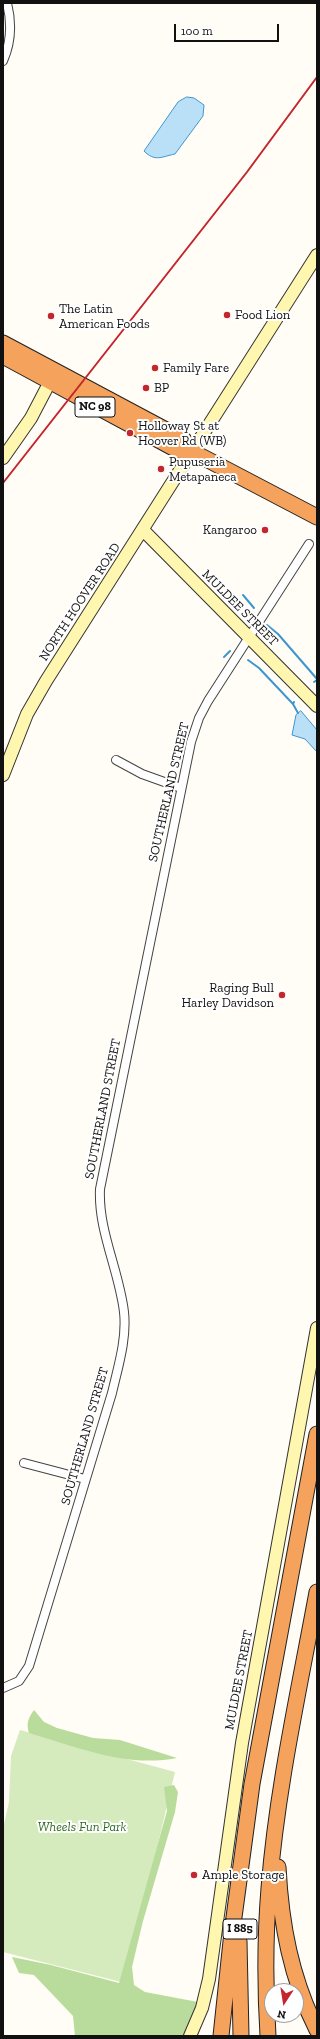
<!DOCTYPE html>
<style>
body{margin:0}
#map{position:relative;width:320px;height:2039px;overflow:hidden;background:#fffdf5;font-family:"Zilla Slab",serif}
canvas{display:block}
.frame{position:absolute;inset:0;border:4px solid #111;pointer-events:none}
.north{position:absolute;left:264px;top:1983px;width:40px;height:40px;box-sizing:border-box;background:#fff;border:1px solid #a0a0a0;border-radius:50%;rotate:192deg;font-size:11px;font-weight:700;line-height:16px;text-align:center;color:#111}
.north::after{content:'';display:block;margin:auto;width:14px;height:18px;background:#c4262e;clip-path:polygon(50% 0,100% 100%,50% 72%,0 100%)}
.scale{position:absolute;left:174px;top:24px;width:105px;height:18px;box-sizing:border-box;border:2px solid #111;border-top:0;padding-left:5px;font-size:12px;line-height:14px;white-space:nowrap;color:#111;-webkit-text-stroke:3px #fff;paint-order:stroke}
</style>
<div id="map">
<canvas width="320" height="2039"></canvas>
<div class="frame"></div>
<div class="north">N</div>
<div class="scale">100 m</div>
</div>
<script>
const c = document.querySelector('canvas').getContext('2d');
c.lineJoin = 'round';
function paint(path, color) { c.fillStyle = color; c.fill(path, 'evenodd'); }
function strokePath(path, color, width, dash) { c.strokeStyle = color; c.lineWidth = width; c.lineCap = dash ? 'butt' : 'round'; c.setLineDash(dash || []); c.stroke(path); }
function drawText(font, color, halo, rows, align = 'center') {
  c.font = font + ' "Zilla Slab",serif'; c.lineWidth = 4; c.setLineDash([]); c.textBaseline = 'middle'; c.strokeStyle = halo; c.fillStyle = color; for (const [text, x, y, turn = 0] of rows) {
    c.save(); c.translate(x, y); c.rotate((+turn || 0) * Math.PI / 180); c.textAlign = isNaN(turn) ? turn : align; if (halo) c.strokeText(text, 0, 0); c.fillText(text, 0, 0); c.restore();
  }
}
paint(new Path2D(`
 M20,1730L175,1772L125,1983L3,1952V1829L9,1802L11,1756Z`), '#d5ebbd');
paint(new Path2D(`
 M34,1710L44,1722L57,1728L93,1738L120,1740L177,1758C126,1768 77,1747 29,1733C26,1724 28,1718 34,1710Z
 M174,1785L178,1792L175,1812L143,1921L132,1967L134,1985L145,1992L198,2002L184,2036H75L73,2016L34,1975L19,1973L12,1957L51,1965L119,1983L167,1811L164,1787Z`), '#b9dc9c');
const water = new Path2D(`
 M187,97L194,98L204,105L203,116L175,154C161,157 155,162 144,151L178,102Z
 M301,711L317,730V752L305,739L292,735L296,715Z`);
paint(water, '#b9e0f7');
strokePath(water, '#3f96cf', 1);
strokePath(new Path2D(`
 M243,595L254,608
 M267,625L278,634L317,679
 M224,657L230,651
 M248,660L259,668L293,704L294,702
 M314,682L317,680
 M293,704L298,713`), '#3f96cf', 2);
const street = new Path2D(`
 M3,61C11,43 12,23 7,3
 M116,760L142,774L181,788
 M24,1463L85,1479
 M3,1688L19,1681L29,1666L112,1393C118,1367 127,1339 124,1312C119,1270 98,1231 100,1189L191,742L199,718L208,701L309,544`);
const secondary = new Path2D(`
 M3,458L31,418L54,374
 M143,530L317,706
 M3,775L27,714L46,681L317,255
 M190,2036L202,2008L209,1979L242,1743L317,1328`);
const highway = new Path2D(`
 M3,343L183,439L193,452
 M3,356L177,450L193,452L317,517
 M278,1867C281,1925 291,1978 317,2030
 M239,1941L241,2036
 M221,2036L232,1932L252,1784L317,1434
 M268,2036C265,1987 265,1937 269,1888C277,1788 299,1690 317,1592`);
strokePath(street, '#444', 10);
strokePath(secondary, '#333', 14);
strokePath(highway, '#222', 17);
strokePath(street, '#fff', 8);
strokePath(secondary, '#fff6b0', 12);
strokePath(highway, '#f5a25d', 15);
strokePath(new Path2D(`
 M3,483L247,172L317,77`), '#c4262e', 2);
for (const [x, y, r, color] of [
 [227,315,4,"#c4262e"],
 [51,316,4,"#c4262e"],
 [155,368,4,"#c4262e"],
 [146,388,4,"#c4262e"],
 [130,433,4,"#c4262e"],
 [161,469,4,"#c4262e"],
 [265,530,4,"#c4262e"],
 [282,995,4,"#c4262e"],
 [194,1875,4,"#c4262e"]
]) { const dot = new Path2D(); dot.arc(x, y, r, 0, 2 * Math.PI); c.fillStyle = color; c.fill(dot); strokePath(dot, '#fff', 1.5); }
for (const [x, y, w] of [
 [95,407,40],
 [240,1929,34]
]) { const box = new Path2D(); box.roundRect(x - w / 2, y - 10, w, 20, 3); c.fillStyle = '#fff'; c.fill(box); strokePath(box, '#111', 1); }
drawText('bold 12px', '#111', null, [
 ["NC 98",95,407],
 ["I 885",240,1929]
]);
drawText('13px', '#111', '#fff', [
 ["The Latin",59,309],
 ["American Foods",59,324],
 ["Food Lion",235,315],
 ["Family Fare",163,368],
 ["BP",154,388],
 ["Holloway St at",138,426],
 ["Hoover Rd (WB)",138,441],
 ["Pupuseria",169,462],
 ["Metapaneca",169,477],
 ["Kangaroo",257,530,"right"],
 ["Raging Bull",274,988,"right"],
 ["Harley Davidson",274,1003,"right"],
 ["Ample Storage",202,1875]
], 'left');
drawText('13px', '#111', '#fff', [
 ["NORTH HOOVER ROAD",80,602,-57],
 ["MULDEE STREET",240,608,45],
 ["SOUTHERLAND STREET",169,792,-77],
 ["SOUTHERLAND STREET",103,1109,-79],
 ["SOUTHERLAND STREET",85,1436,-74],
 ["MULDEE STREET",239,1680,-79]
]);
drawText('italic 13px', '#2f6b1f', '#fff', [
 ["Wheels Fun Park",82,1827]
]);
</script>
